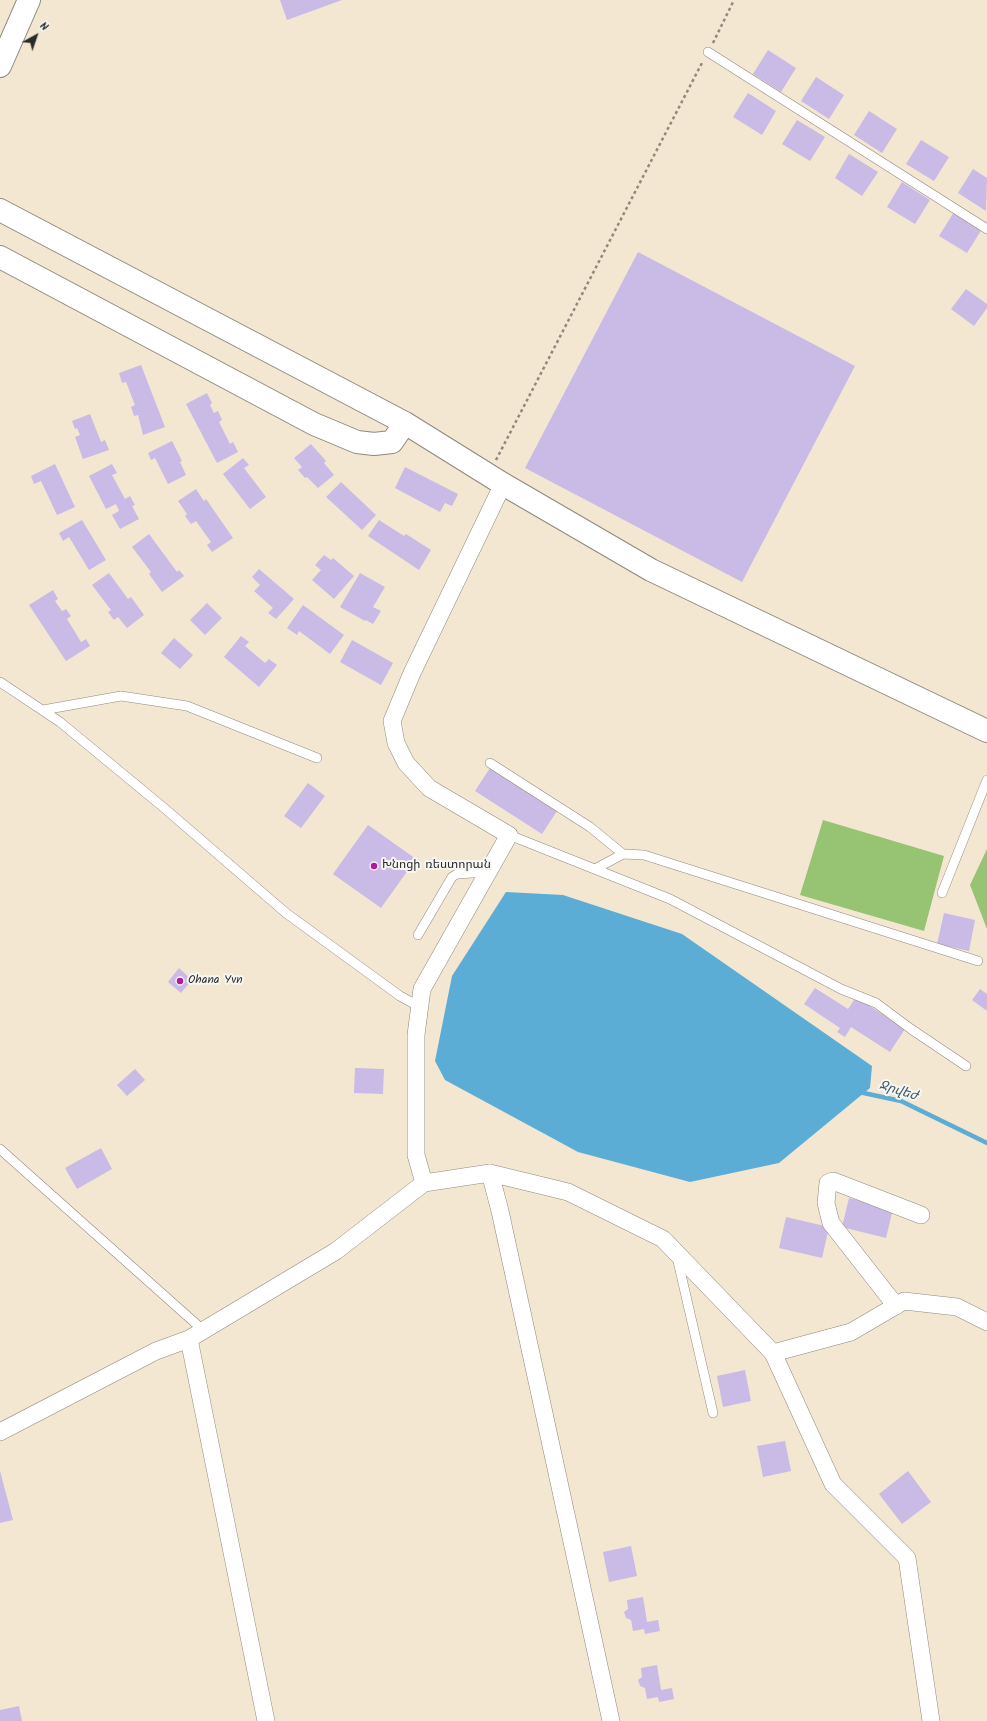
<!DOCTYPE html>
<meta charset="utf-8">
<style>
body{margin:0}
#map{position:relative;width:987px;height:1721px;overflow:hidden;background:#f3e7d2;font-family:Kalam,sans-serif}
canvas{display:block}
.north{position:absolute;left:16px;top:16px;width:40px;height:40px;-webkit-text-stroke:3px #f6f6f2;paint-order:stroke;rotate:40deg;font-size:11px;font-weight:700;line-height:16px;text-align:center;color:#2b2b2b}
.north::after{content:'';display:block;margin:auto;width:14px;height:18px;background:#2b2b2b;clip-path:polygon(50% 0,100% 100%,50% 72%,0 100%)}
</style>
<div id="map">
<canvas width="987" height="1721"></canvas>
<div class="north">N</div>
</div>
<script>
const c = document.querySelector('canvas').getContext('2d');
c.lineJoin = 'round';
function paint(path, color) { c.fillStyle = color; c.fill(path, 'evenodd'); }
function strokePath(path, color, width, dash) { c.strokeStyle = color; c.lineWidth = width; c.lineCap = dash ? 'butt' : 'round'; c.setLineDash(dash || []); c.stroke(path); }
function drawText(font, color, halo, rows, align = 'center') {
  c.font = font + ' Kalam,"Noto Sans Armenian",sans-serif'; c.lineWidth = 4; c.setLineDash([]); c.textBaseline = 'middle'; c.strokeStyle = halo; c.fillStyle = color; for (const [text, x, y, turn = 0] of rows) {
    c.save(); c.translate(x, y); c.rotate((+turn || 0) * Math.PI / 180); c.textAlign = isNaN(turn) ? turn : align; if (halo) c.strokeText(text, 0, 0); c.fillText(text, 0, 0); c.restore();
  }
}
paint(new Path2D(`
 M823,820L944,856L924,931L800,895Z
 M987,849V929L970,885Z`), '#96c473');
paint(new Path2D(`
 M506,892L563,895L682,934L872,1066L870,1088L779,1163L690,1182L578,1152L445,1080L435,1061L452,976Z`), '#5badd6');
strokePath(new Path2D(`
 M859,1092L901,1101L987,1143`), '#5badd6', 4.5);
paint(new Path2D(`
 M280,0H342L287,20Z
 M768,50L796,68L781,92L753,74Z
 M816,77L844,95L829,119L801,101Z
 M748,93L776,111L762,135L733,117Z
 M869,111L897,129L882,153L854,135Z
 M797,120L825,137L810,161L782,144Z
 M921,140L949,157L934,181L906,164Z
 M849,154L878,172L862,196L835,178Z
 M973,169L987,178L986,211L958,193Z
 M902,182L930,200L915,224L887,207Z
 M954,212L982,229L967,253L939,236Z
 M638,252L855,366L742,582L525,468Z
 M966,289L987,304V308L974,326L951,309Z
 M141,365L165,427L143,435L138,415L134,416L131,407L135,405L126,382L122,383L119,373Z
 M207,393L212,403L210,405L214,413L218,411L222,420L219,422L230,444L233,442L238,452L217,463L186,404Z
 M90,414L101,442L105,440L109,450L83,459L75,437L80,435L77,428L75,429L72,421Z
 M172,441L182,461L180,462L186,475L168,484L155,458L151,460L148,453Z
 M311,444L326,461L324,463L334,475L318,488L307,477L305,478L298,470L302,467L294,458Z
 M243,458L249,465L244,468L266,497L250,509L223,474Z
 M55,464L75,507L57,515L41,481L34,484L31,476Z
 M112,464L117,473L112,475L125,499L130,496L135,505L132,506L139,519L120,529L112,515L119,511L116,504L106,509L89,476Z
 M405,467L458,494L452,506L445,503L440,512L395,488Z
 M341,482L376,515L362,530L326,497Z
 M196,489L204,501L206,499L233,538L212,552L207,545L211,542L196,521L191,524L185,516L187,514L178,501Z
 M82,520L106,560L89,570L69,537L63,541L59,533Z
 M379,520L404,536L406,534L431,550L419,570L368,536Z
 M149,534L177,572L179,570L184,576L162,592L149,574L151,572L132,547Z
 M324,555L331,560L333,558L354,576L334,599L312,580L321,570L315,565Z
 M259,569L294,599L276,619L268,613L273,608L254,591L260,585L252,577Z
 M109,573L128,599L131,597L144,615L127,628L118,617L114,620L108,612L111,610L92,585Z
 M360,573L385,587L373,607L381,611L373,624L366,620L365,621L340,607Z
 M53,590L58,599L55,601L62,611L66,609L71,616L67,619L81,642L86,639L90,646L66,661L29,605Z
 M207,603L222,618L205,635L190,620Z
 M303,605L344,635L330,654L299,631L297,635L287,628Z
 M241,636L249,642L245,646L265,663L269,659L277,665L259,687L224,657Z
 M174,638L193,655L180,669L161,653Z
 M352,640L393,663L381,685L340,662Z
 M490,768L557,811L542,834L475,791Z
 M308,783L325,796L301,828L284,816Z
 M368,825L416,859L381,908L333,874Z
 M944,913L975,920L969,951L937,944Z
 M179,968L192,980L181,993L168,982Z
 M815,988L848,1009L856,997L905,1029L890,1052L851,1027L845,1037L837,1032L840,1028L804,1004Z
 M980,989L987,994V1011L972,1000Z
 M355,1068L384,1069L383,1094L354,1093Z
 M135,1069L145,1080L127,1096L117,1085Z
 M101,1148L112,1169L77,1189L65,1168Z
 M849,1198L893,1209L886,1238L842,1227Z
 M786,1217L829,1227L822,1258L779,1248Z
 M745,1370L751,1401L723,1407L717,1376Z
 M785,1441L791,1471L763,1477L757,1446Z
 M0,1471L13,1520L0,1523Z
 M908,1471L931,1502L902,1524L879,1494Z
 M631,1546L637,1576L609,1582L603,1552Z
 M643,1597L647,1622L658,1620L660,1631L645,1634L644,1629L633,1631L631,1620L626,1618L624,1612L628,1609L627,1600Z
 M657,1665L661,1690L672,1688L674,1699L659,1702L658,1697L647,1699L645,1688L640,1686L638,1680L642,1677L641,1668Z
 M19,1706L22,1721H0V1710Z`), '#c9bae6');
const lane = new Path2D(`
 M708,52L987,229
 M0,682L60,722L163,807L286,913L400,996L420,1007
 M43,710L121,696L187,706L317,758
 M490,763L590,827L623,854
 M509,835L670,899L841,989L876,1003L911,1029L966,1066
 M595,869L623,854L644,855L978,961
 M942,893L987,780
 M418,935L452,877L457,874L488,872
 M0,1149L203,1330
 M677,1257L713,1413`);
const street = new Path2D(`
 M490,1173L500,1211L611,1721
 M424,1183L416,1155V1035L422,989L509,835L429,788L406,763L396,743L392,721L412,673L503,484
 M896,1306L831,1223L826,1203L828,1183L833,1181L921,1215
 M189,1339L266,1721
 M773,1353L851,1332L904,1301L957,1307L987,1322
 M0,1432L156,1351L189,1339L336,1251L424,1183L490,1173L568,1192L663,1239L773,1353L833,1484L907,1558L931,1721`);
const secondary = new Path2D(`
 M0,210L405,423L503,484L651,570L987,731
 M0,257L314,424L357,442L374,444L392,442L405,423`);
const primary = new Path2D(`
 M0,66L29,0`);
strokePath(lane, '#8f897e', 10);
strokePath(street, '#8f897e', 18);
strokePath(secondary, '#8f897e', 24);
strokePath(primary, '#8f897e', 24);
strokePath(new Path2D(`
 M713,43L734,0
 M496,460L703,61`), '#8f897e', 2.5, [3, 3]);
strokePath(lane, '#fff', 9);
strokePath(street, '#fff', 17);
strokePath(secondary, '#fff', 22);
strokePath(primary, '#fff', 22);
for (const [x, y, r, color] of [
 [374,866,4,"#b5179e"],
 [180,981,4,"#b5179e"]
]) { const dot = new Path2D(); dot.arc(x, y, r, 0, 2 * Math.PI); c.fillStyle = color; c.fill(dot); strokePath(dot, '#f6f6f2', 1.5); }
drawText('12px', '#2b2b2b', '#f6f6f2', [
 ["Խնոցի ռեստորան",382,866],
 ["Ohana Yvn",188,981]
], 'left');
drawText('italic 13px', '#3c5867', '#f6f6f2', [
 ["Ջրվեժ",898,1092,17]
]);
</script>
